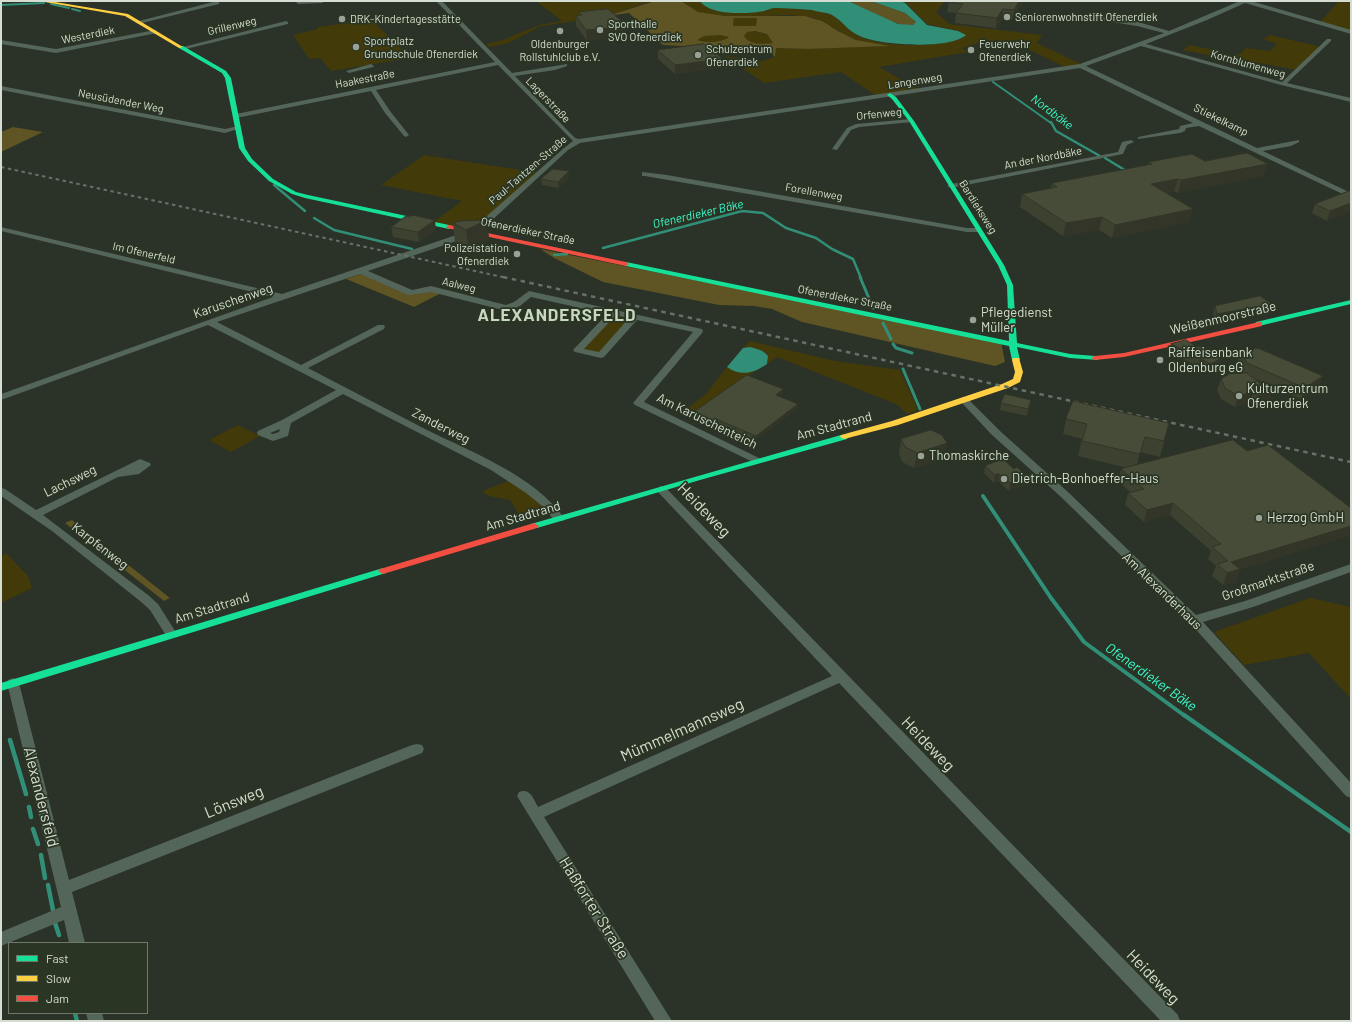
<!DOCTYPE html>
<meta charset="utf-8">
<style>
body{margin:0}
#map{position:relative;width:1352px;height:1022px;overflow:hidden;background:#2b3227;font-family:Barlow,sans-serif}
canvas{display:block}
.frame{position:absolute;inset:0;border:2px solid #d6ded3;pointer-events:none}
.legend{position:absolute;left:8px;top:942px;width:140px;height:72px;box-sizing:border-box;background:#2a3623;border:1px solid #6f7969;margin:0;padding:5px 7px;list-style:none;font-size:12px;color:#d6ded3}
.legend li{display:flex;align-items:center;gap:8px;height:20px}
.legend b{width:20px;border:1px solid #6f7969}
</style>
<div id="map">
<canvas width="1352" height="1022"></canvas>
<div class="frame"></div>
<ul class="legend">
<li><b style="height:5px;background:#16e098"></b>Fast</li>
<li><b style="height:5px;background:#ffcf43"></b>Slow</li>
<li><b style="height:5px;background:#f24e42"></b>Jam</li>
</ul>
</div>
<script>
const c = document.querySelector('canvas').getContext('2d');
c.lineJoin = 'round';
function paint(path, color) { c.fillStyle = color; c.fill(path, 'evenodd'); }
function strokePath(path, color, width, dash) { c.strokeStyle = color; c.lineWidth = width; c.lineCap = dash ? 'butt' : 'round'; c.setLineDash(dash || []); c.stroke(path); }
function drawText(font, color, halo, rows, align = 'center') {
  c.font = font + ' Barlow,sans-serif'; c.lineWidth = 3.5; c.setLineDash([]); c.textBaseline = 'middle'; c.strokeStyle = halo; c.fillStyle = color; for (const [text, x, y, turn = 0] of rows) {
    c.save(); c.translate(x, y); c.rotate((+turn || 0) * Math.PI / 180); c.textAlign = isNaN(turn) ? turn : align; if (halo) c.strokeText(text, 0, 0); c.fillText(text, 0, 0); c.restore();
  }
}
paint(new Path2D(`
 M536,1H547L552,4L549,1H652L607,16L536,27V29L508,43L489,47L486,44L503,40L539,25L562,21Z
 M681,1H700C710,16 753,14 769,9C779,5 822,10 832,15C842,20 848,31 861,37C888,48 935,47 963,38L958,31L927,24L906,3L899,1H945L936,12L949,24L1042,35L1037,43L1083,65L1067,68L1022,46L984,41L962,48L968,52L879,67L917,89L875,95L841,72L764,83L725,56L762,61L775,57L776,48L808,49L887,46L856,40L815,18L791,15L738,17L711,15L698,12Z
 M1339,1H1351V32L1320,22Z
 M734,18H757L756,27L733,26Z
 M372,20L410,58L331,71L320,58L309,59L293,35L318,29V27Z
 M752,31L767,34L773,43C764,44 748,47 744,35L747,32Z
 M709,35H724L729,37C722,43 705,43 697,40L700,37Z
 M1270,35L1321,47L1297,70L1231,58L1241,53L1246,48L1270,51L1277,44L1263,39Z
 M1189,45L1219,51L1213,56L1183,50Z
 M424,155L539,173L474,232L432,223L462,201L381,185Z
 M613,313L635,317L601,355L578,350Z
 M750,341L835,361L900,370L918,410L907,414L896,404L777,357L767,364L768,356C762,348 753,347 743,348Z
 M727,367C736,373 746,373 756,371L690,416L682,412L705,395Z
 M238,425L260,436L231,452L209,440Z
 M509,481C522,490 536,498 545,511L544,516L524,522L510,500L489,496L482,491Z
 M6,553L28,576L32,588L1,603V556Z
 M1310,598L1351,607V699L1309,653L1244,665L1214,632Z`), '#433a0a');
paint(new Path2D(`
 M655,1H681L698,12L725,16H805L822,21L838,31L856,40L890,46L808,49L776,48L775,57L772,54L756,50L663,45L629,13L607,16ZM734,18H757L756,26H733ZM755,31L767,34L773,43C763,44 751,46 744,36L747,32ZM720,35L729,37C722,43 705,43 697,40L704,36Z
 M848,1H871L905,13L916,22L915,24C901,31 863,8 848,1Z
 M13,127L43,132L1,152V132Z
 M540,249L1001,342L1005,362L995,366L802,322L772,309L754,306L719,305L603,282L554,258Z
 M360,274L411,293L431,289L443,292L414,307L346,279Z
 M72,520L170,598L164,601L65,523Z`), '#5e5424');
paint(new Path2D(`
 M700,1H848L898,24L913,25L916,22L905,13L871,1H900L905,3L927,25L958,31L966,35C949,50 882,45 862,37C848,32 843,21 832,15C826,12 818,12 812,10C800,9 787,8 775,8C771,8 768,10 764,11C748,14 710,16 700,1Z
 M750,347C758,349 763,350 768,356L767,364C754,373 741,377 727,367L743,348Z`), '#318f78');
strokePath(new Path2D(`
 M51,4L69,8
 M1,5L44,3
 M72,9L80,11
 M993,82L1051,123`), '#318f78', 2);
strokePath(new Path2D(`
 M1051,122L1056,131L1100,156
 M1105,158L1128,172
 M274,185L305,211
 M314,218L334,230L412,249
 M603,248L742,211L763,213L786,228L816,238L832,249L853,259L861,278
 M554,255L567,254`), '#318f78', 2.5);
strokePath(new Path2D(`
 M860,277L873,308
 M883,323L891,339
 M893,344L896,348L912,353
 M903,369L920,409`), '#318f78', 3);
strokePath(new Path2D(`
 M983,496L1051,598L1084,642L1185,716`), '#318f78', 4);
strokePath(new Path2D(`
 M1184,715L1351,832
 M10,740L26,794
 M29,807L31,817
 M33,829L38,844
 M41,855L45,878
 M48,885L53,910
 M55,923L59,935
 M75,1013L77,1021`), '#318f78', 4.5);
paint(new Path2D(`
 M217,1L219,2V4L138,24L135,22Z
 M295,1H325L322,3L298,4Z
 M436,1H442L512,73L567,64V66L555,70L515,76L575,138L579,139L1080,64L1164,33L1137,26L1087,18L1085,17V15L1138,22L1169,31L1240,1H1251L1351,30V34L1245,3L1207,20L1146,44L1282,82L1327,39H1331V41L1287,83L1351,98V102L1281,85L1141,46L1086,66L1257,148L1299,140V142L1291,146L1263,151L1351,193V198L1199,126L1186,128L1185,131L1180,133L1138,139V137L1179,129L1180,126L1193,123L1080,68L580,143L568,150L477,234L368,271L412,290L431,286L506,305L514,302L529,291L702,329L703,331L702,333L644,402L761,459L762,461L757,464L635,405L633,403L693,332L637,320L604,357L601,358L575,352L573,350L607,314L531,297L520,306L507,311L431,292L408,295L360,274L217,322L301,365L378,325H384L385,327L384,329L308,368C347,388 386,409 425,429C471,452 534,475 565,519L563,521H555L542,506L526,493L491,470L343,394L291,423L288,436L273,441L258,435L257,433L258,431L282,420L336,390L208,325L1,400V394L273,297L1,231V227L282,294L471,230L564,148L573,141L498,65L376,90L390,111L409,135L406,137L404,136L385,113L371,91L236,118L233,116L236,114L495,62ZM616,315L629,318L599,352L584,349ZM280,429L279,432L273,434L270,433Z
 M286,21L288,22V24L182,50L179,48Z
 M155,30L157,31V33L56,53L1,44V40L56,49Z
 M371,64L374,66L373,67L349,73L346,71Z
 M1,86L225,129L238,126L241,128L225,133L1,90Z
 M911,119L913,120V122L859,127L851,130L837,150L832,149L847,128L856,124Z
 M1131,140L1134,142L1127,145L1123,154L951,188L947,186L951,184L1118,152L1122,142Z
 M642,172L667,175L967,228H978L982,230L978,232H967L645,176H642Z
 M964,397L967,398L1000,431L1068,492L1196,615L1245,601L1351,564V572L1253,607L1203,622L1351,783V798L1346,796L1190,623L1060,496L992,435L961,402L959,400L961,398Z
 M140,459L150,463L151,465L139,474L118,477L43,515L148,595L158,604L177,634L175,637L171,638L167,637L150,610L140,601L52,531L1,496V488L5,489L36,510Z
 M661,486L665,487L1178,1015L1180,1021H1161L839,683L544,817L672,1021H655L517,796L519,792C530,788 533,798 538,807L832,676L657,491L656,489Z
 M13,678L18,680L19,683L69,880L412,745L417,744L422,745L424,749L422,753L72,892L85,943H69L64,920L1,946V932L61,907L7,683L8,680Z
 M86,1013H102L104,1021H88Z`), '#546559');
paint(new Path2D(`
 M179,46H183L226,71L231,78L245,148L252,159L273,179L296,192L308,195L449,225L452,227L449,229L305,198L292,194L269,181L248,161L239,148L225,78L222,73L179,48Z
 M890,93L896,97L914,121L1004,265L1013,285L1017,343L1070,354L1095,356L1099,358L1098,360L1070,358L1017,347L1020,360L1016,362L1012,360L1009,346L626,266L623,264L626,262L1009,341L1007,285L998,265L909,121L892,99L887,95Z
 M1351,300V304L1259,326L1255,324L1256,322Z
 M841,435H847L848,437L847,439L700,480L537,528H531L529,526L531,524Z
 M383,568L388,571L386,573L1,691V683Z`), '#16e098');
paint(new Path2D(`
 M39,1H49L128,14L183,47L179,48L125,16Z
 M1013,358H1019L1023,372L1020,382L1008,388L898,425L844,439L840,437L841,435L892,421L1002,384L1013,379L1015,372L1012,360Z`), '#ffcf43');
paint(new Path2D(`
 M449,225L626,262L629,264L626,266L447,228L446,227Z
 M1259,322H1262V326L1124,357L1095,360L1091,358L1095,356L1124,353Z
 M534,523L539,526L537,528L383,574L378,571L380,569Z`), '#f24e42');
strokePath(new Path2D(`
 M1,167L507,278`), '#667168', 2, [3.5, 3.5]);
strokePath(new Path2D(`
 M503,277L1351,462`), '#667168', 2.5, [4.5, 4.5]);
paint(new Path2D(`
 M949,1H1023L1012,20L1002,19L996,28L955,23L956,13L947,12Z
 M579,12L626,35L611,37V38L587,41L576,26V16L579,15Z
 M658,50L723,67L675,74L658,59Z
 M1205,161L1264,176L1178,193L1174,191L1167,193L1193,209L1189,222L1112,238L1099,230L1063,236L1020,207L1022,194L1051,188L1052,183L1148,165V162Z
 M569,171V177L558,188L542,185L541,179Z
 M1349,191L1327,221L1312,213L1315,204Z
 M487,220L489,240L469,249L455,243L453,223Z
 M391,227L436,230L419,242L393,237Z
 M1215,306L1270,311L1215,322L1213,313Z
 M1171,344L1197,347L1221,358L1219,366L1209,372L1169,352Z
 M1241,352L1319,387L1301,399L1253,378L1271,392L1268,404L1255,407L1250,403L1235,407L1221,399L1217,390L1221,379L1243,373L1237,363Z
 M783,393L779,396L798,408L755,440L716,423L714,425L694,416V412Z
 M1031,400L1030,408L1027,416L1000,410L1001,403Z
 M1066,419L1169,423L1160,457L1140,452L1137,465L1233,440L1240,570L1236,582L1223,585L1212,576L1216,566L1208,559L1211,551L1170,515L1144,522L1125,505L1128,493H1131L1118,481L1121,469L1127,468L1078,456L1082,439L1063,434Z
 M901,439L944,459L914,468L902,462L899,454Z
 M985,466L1026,485L1009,491L998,481L994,483L984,473Z`), '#3d4130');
paint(new Path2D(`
 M1019,1H1023V2L1012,20L1014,10Z
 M1003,9L1002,19L996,28L997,18Z
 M626,25V35L611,37V38L587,41L586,30Z
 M723,59V67L675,74V65Z
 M1268,164L1264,176L1178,193L1181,180Z
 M569,171V177L558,188V182Z
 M1178,179L1174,191L1148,197L1151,184Z
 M1351,203V212L1327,221L1330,211Z
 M1193,209L1189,222L1112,238L1115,225Z
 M1102,217L1099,230L1063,236L1066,223Z
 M435,220L436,230L419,242L418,232Z
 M487,220L489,240L469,249L466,230Z
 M1272,304L1270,311L1215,322L1217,314Z
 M1221,358L1219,366L1209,372L1211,364Z
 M1323,376L1319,387L1301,399L1305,388Z
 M783,389V393L776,398V395Z
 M1253,392L1250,403L1235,407L1238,396Z
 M1271,392L1268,404L1255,407L1259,396Z
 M1031,400L1030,408L1027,416L1028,409Z
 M798,404V408L755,440L756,436Z
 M716,419V423L714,425V421Z
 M947,443L944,459L914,468L917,453Z
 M999,474L998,481L994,483L995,475Z
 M1027,477L1026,485L1009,491L1010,483Z
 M1173,503L1170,515L1144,522L1147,510Z
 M1351,526V536L1240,570L1236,582L1223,585L1231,562Z`), '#323527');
const building = new Path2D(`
 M949,1H1019L1014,10L1003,9L997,18L956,13L963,4L948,2Z
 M608,9L626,25L610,26L611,28L586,30L576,16L582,15L579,12Z
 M704,44L723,59L675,65L658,50Z
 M1247,153L1268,164L1181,180L1178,179L1151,184L1193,209L1115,225L1102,217L1066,223L1022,194L1057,187L1052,183L1152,164L1148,162L1192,154L1205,161Z
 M553,169L569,171L558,182L541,179Z
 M1349,191H1351V203L1330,211L1315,204Z
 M412,215L435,220L418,232L391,227L406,216L410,217Z
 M487,220L466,230L453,223L460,221Z
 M1260,296L1272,304L1217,314L1215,306Z
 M1186,340L1197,347L1199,346L1221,358L1211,364L1171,344Z
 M1255,348L1260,349L1323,376L1305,388L1247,363L1241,352L1250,353Z
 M1247,373L1271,392L1259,396L1253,392L1238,396L1225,388L1221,379L1229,374Z
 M747,375L783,389L776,395L798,404L756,436L716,419L714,421L694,412Z
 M1005,394L1031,400L1028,409L1001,403Z
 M1073,401L1169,423L1164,441L1145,437L1140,454L1082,441L1087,424L1066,419Z
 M931,430L942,435L947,443L917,453L905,447L901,439Z
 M1233,440L1247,451L1268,445L1351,508V526L1231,562L1240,569L1227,573L1217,564L1228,561L1212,547L1221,544L1173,503L1147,510L1128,493L1144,489L1121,469Z
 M1003,459L1014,469L1017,467L1027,477L1010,483L999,474L995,475L985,466Z`);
paint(building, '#474c38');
strokePath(building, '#323527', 1);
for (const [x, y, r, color] of [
 [1007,17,4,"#9aa297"],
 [342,19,4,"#9aa297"],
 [600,30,4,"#9aa297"],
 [560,31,4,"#9aa297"],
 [356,47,4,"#9aa297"],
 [971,50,4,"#9aa297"],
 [698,55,4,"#9aa297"],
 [517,254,4,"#9aa297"],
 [973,320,4,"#9aa297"],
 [1160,360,4,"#9aa297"],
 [1239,396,4,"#9aa297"],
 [921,456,4,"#9aa297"],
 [1004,479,4,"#9aa297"],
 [1259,518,4,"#9aa297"]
]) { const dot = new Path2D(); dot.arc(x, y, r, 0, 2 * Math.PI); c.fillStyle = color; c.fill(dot); strokePath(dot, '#2a3623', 1.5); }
drawText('11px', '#d6ded3', '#2a3623', [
 ["Seniorenwohnstift Ofenerdiek",1015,17],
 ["DRK-Kindertagesstätte",350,19],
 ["Sporthalle",608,24],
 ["SVO Ofenerdiek",608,37],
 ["Sportplatz",364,41],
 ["Grundschule Ofenerdiek",364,54],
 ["Oldenburger",560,44,"center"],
 ["Rollstuhlclub e.V.",560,57,"center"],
 ["Feuerwehr",979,44],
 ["Ofenerdiek",979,57],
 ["Schulzentrum",706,49],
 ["Ofenerdiek",706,62],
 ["Polizeistation",509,248,"right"],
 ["Ofenerdiek",509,261,"right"]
], 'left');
drawText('11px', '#d6ded3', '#2a3623', [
 ["Grillenweg",232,26,-13],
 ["Westerdiek",88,35,-11],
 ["Kornblumenweg",1248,64,16],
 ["Haakestraße",365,79,-11],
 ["Langenweg",915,81,-9],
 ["Lagerstraße",548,100,46],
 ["Neusüdender Weg",121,101,11],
 ["Orfenweg",879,114,-6],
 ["Stiekelkamp",1221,120,26],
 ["An der Nordbäke",1043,158,-11],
 ["Paul-Tantzen-Straße",528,170,-41],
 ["Forellenweg",814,192,10],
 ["Bardieksweg",978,207,58],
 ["Ofenerdieker Straße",528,231,12],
 ["Im Ofenerfeld",144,253,13],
 ["Aalweg",459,285,14],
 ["Ofenerdieker Straße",845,298,11]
]);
drawText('italic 12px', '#3cf7d1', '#2a3623', [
 ["Nordbäke",1052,112,37],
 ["Ofenerdieker Bäke",698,214,-13]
]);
drawText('13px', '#d6ded3', '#2a3623', [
 ["Karuschenweg",233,301,-19],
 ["Weißenmoorstraße",1223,318,-13],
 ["Am Karuschenteich",707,421,26],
 ["Zanderweg",441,426,27],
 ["Am Stadtrand",834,426,-15],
 ["Lachsweg",70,481,-26],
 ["Am Stadtrand",523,516,-16],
 ["Karpfenweg",100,546,38],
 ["Großmarktstraße",1268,581,-19],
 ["Am Alexanderhaus",1162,591,44],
 ["Am Stadtrand",212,608,-17]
]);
drawText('13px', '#d6ded3', '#2a3623', [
 ["Pflegedienst",981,313],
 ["Müller",981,328],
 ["Raiffeisenbank",1168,353],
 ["Oldenburg eG",1168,368],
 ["Kulturzentrum",1247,389],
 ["Ofenerdiek",1247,404],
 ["Thomaskirche",929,456],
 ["Dietrich-Bonhoeffer-Haus",1012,479],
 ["Herzog GmbH",1267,518]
], 'left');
drawText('italic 14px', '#3cf7d1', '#2a3623', [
 ["Ofenerdieker Bäke",1151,677,35]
]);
drawText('16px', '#d6ded3', '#2a3623', [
 ["Heideweg",704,510,46],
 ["Mümmelmannsweg",682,730,-24],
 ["Heideweg",928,744,46],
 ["Alexandersfeld",41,797,76],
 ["Lönsweg",234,802,-22],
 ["Haßforter Straße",594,908,58],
 ["Heideweg",1153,977,46]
]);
c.letterSpacing = '1px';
drawText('bold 17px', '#c8d8c0', '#2a3623', [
 ["ALEXANDERSFELD",557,315]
]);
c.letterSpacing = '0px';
</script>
